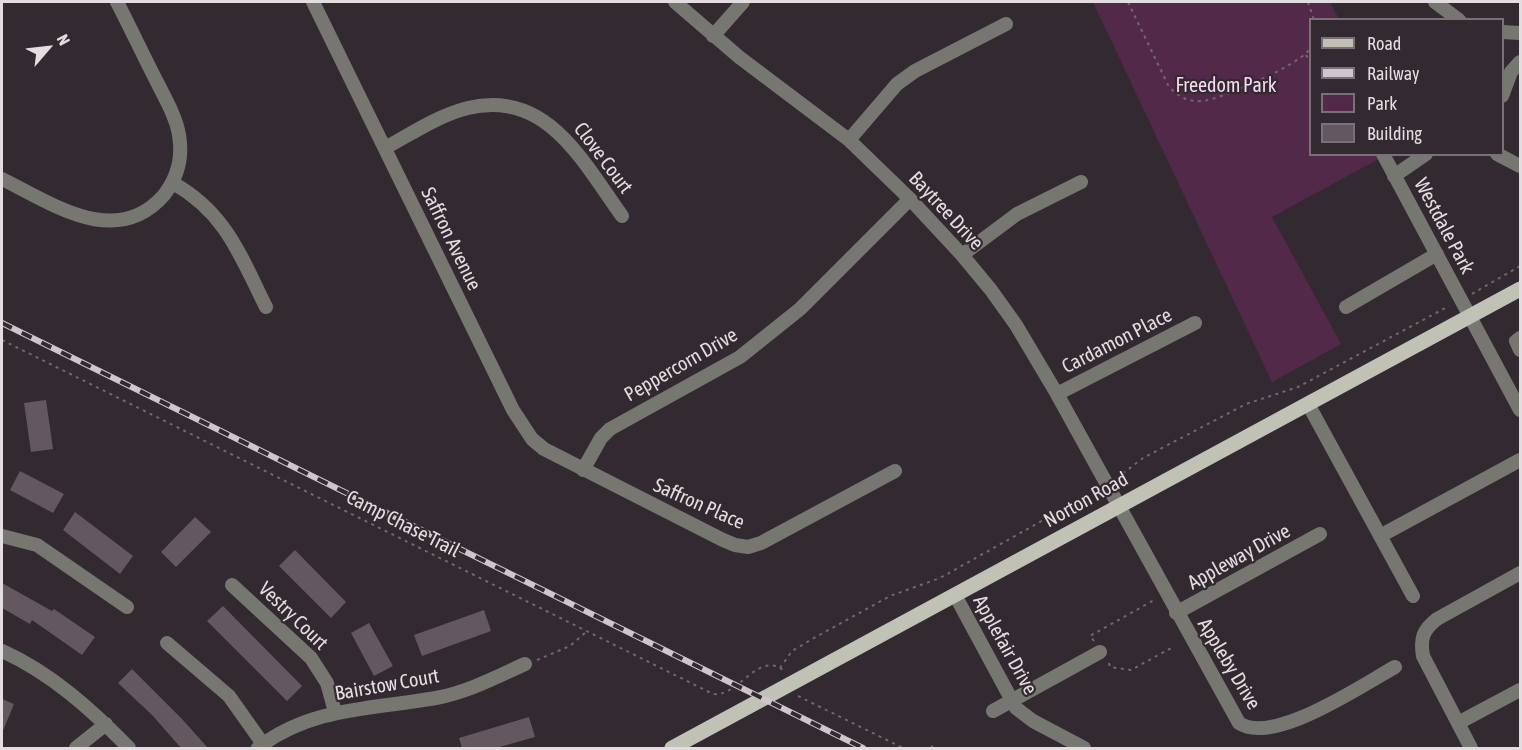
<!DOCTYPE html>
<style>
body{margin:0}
#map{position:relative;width:1522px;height:750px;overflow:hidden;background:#332931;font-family:"Asap Condensed",sans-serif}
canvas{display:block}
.frame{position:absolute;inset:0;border:3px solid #e3dce1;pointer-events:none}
.legend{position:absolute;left:1309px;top:18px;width:195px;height:138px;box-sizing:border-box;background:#332931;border:2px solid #797177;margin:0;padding:8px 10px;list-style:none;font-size:18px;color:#e3dce1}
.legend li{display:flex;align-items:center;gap:12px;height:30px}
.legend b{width:30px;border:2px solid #797177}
.north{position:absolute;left:18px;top:18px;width:60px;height:60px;-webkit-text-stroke:4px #332931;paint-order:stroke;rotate:62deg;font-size:16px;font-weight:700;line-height:24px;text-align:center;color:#e3dce1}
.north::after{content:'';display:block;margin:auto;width:21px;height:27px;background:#e3dce1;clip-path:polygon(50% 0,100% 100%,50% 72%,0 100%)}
</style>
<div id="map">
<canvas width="1522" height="750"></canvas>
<div class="frame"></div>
<ul class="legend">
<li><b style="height:8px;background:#c0c2b5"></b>Road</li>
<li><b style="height:8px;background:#cec6cc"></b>Railway</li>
<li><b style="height:16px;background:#53294a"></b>Park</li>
<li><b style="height:16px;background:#645860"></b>Building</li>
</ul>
<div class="north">N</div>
</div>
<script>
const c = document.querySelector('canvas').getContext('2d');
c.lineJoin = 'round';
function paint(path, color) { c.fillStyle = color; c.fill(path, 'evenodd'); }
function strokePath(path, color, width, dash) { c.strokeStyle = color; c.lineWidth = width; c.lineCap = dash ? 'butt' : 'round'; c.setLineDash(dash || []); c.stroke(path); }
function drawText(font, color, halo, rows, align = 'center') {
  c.font = font + ' "Asap Condensed",sans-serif'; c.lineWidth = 4.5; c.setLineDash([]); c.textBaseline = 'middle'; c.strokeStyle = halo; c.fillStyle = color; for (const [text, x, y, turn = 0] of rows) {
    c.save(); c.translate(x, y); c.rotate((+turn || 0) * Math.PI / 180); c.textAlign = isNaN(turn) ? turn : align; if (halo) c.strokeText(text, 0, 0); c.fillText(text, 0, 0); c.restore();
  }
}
paint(new Path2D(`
 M1093,2H1330L1339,19L1310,20V154L1386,155L1272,217L1341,344L1272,382Z`), '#53294a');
paint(new Path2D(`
 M46,400L53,449L31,452L24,403Z
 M20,471L64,494L53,513L10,490Z
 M75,512L133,556L120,574L63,530Z
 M195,517L211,532L176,567L161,552Z
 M295,550L346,602L331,618L279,566Z
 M2,583L52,611L54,609L95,637L82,655L32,620L30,624L2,608Z
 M223,606L302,686L287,701L207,621Z
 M484,610L491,631L422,656L414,635Z
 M369,623L393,666L374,676L351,633Z
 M132,669L182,719L208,748H181L153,716L118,683Z
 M2,699L14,704L2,733Z
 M529,717L535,737L496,748H462L459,738Z`), '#645860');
strokePath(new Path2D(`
 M1128,2L1169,87C1179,97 1188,102 1202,101C1220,100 1304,63 1310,48
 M1308,2L1314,20
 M1306,55L1310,62
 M1472,294L1520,266
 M2,340L713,694C738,698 759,649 784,671
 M1117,478L1143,458L1246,404L1298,387L1449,306
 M1094,641L1090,636L1156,599
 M537,660L570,646L586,632
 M1109,663L1110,667L1131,670L1173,647
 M780,668L792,651L814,638L890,596L940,578L1097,490
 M798,696L903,748
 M931,748L933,745`), '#71686f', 2, [3, 4.5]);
strokePath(new Path2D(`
 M313,2L513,410L532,439L544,449L723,540L735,545L748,547L761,543L895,471
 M675,2L739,57L849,140L910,199L962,255L991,290L1016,325L1057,394L1239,723C1273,746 1362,685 1395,667
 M1435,2L1459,20
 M1502,32L1520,33
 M713,36L743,2
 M1502,96L1511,72L1520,62
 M849,140L897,84L915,71L1006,24
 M385,148C411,134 439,115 468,108C547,89 583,162 622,216
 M1383,154L1520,410
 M1497,154L1520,166
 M1394,176L1426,154
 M2,179C51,203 116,250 164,195C178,177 183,158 179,135C176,117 166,100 158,84C144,57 131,29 117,2
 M173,183C226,213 240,255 266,307
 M962,255L1017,214L1081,182
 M1346,307L1437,254
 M1520,338L1516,341L1520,350
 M1057,394L1195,323
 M1308,404L1413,596
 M583,470L601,438L610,429L740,357L800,309L910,199
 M2,536L37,545L127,607
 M1380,536L1520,460
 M232,585L311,658L327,683L335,712
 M955,595L1016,708L1033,721L1084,748
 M1176,613L1320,534
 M167,643L229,696L263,744
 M2,651C51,673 92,710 129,748
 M993,711L1100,652
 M1458,723L1520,690
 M76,748L106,724
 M258,748C310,707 374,709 436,698C468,692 496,677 525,664
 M1471,748L1423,656C1420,638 1423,630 1437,619L1520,573`), '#767771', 14);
strokePath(new Path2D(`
 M672,748L1520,289`), '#c0c2b5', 15);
const rail = new Path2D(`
 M2,323L863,748`);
strokePath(rail, '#cec6cc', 6);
strokePath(rail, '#332931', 4, [11]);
drawText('20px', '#f8d9f0', '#332931', [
 ["Freedom Park",1226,86]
]);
drawText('20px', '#e3dce1', '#332931', [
 ["Clove Court",603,158,53],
 ["Baytree Drive",946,211,47],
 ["Westdale Park",1444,226,62],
 ["Saffron Avenue",451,239,64],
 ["Cardamon Place",1117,341,-27],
 ["Peppercorn Drive",681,365,-30],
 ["Norton Road",1086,500,-29],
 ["Saffron Place",699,504,24],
 ["Camp Chase Trail",403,524,27],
 ["Appleway Drive",1239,557,-29],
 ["Vestry Court",293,616,44],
 ["Applefair Drive",1005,645,61],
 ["Appleby Drive",1229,664,59],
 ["Bairstow Court",387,685,-10]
]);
</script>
